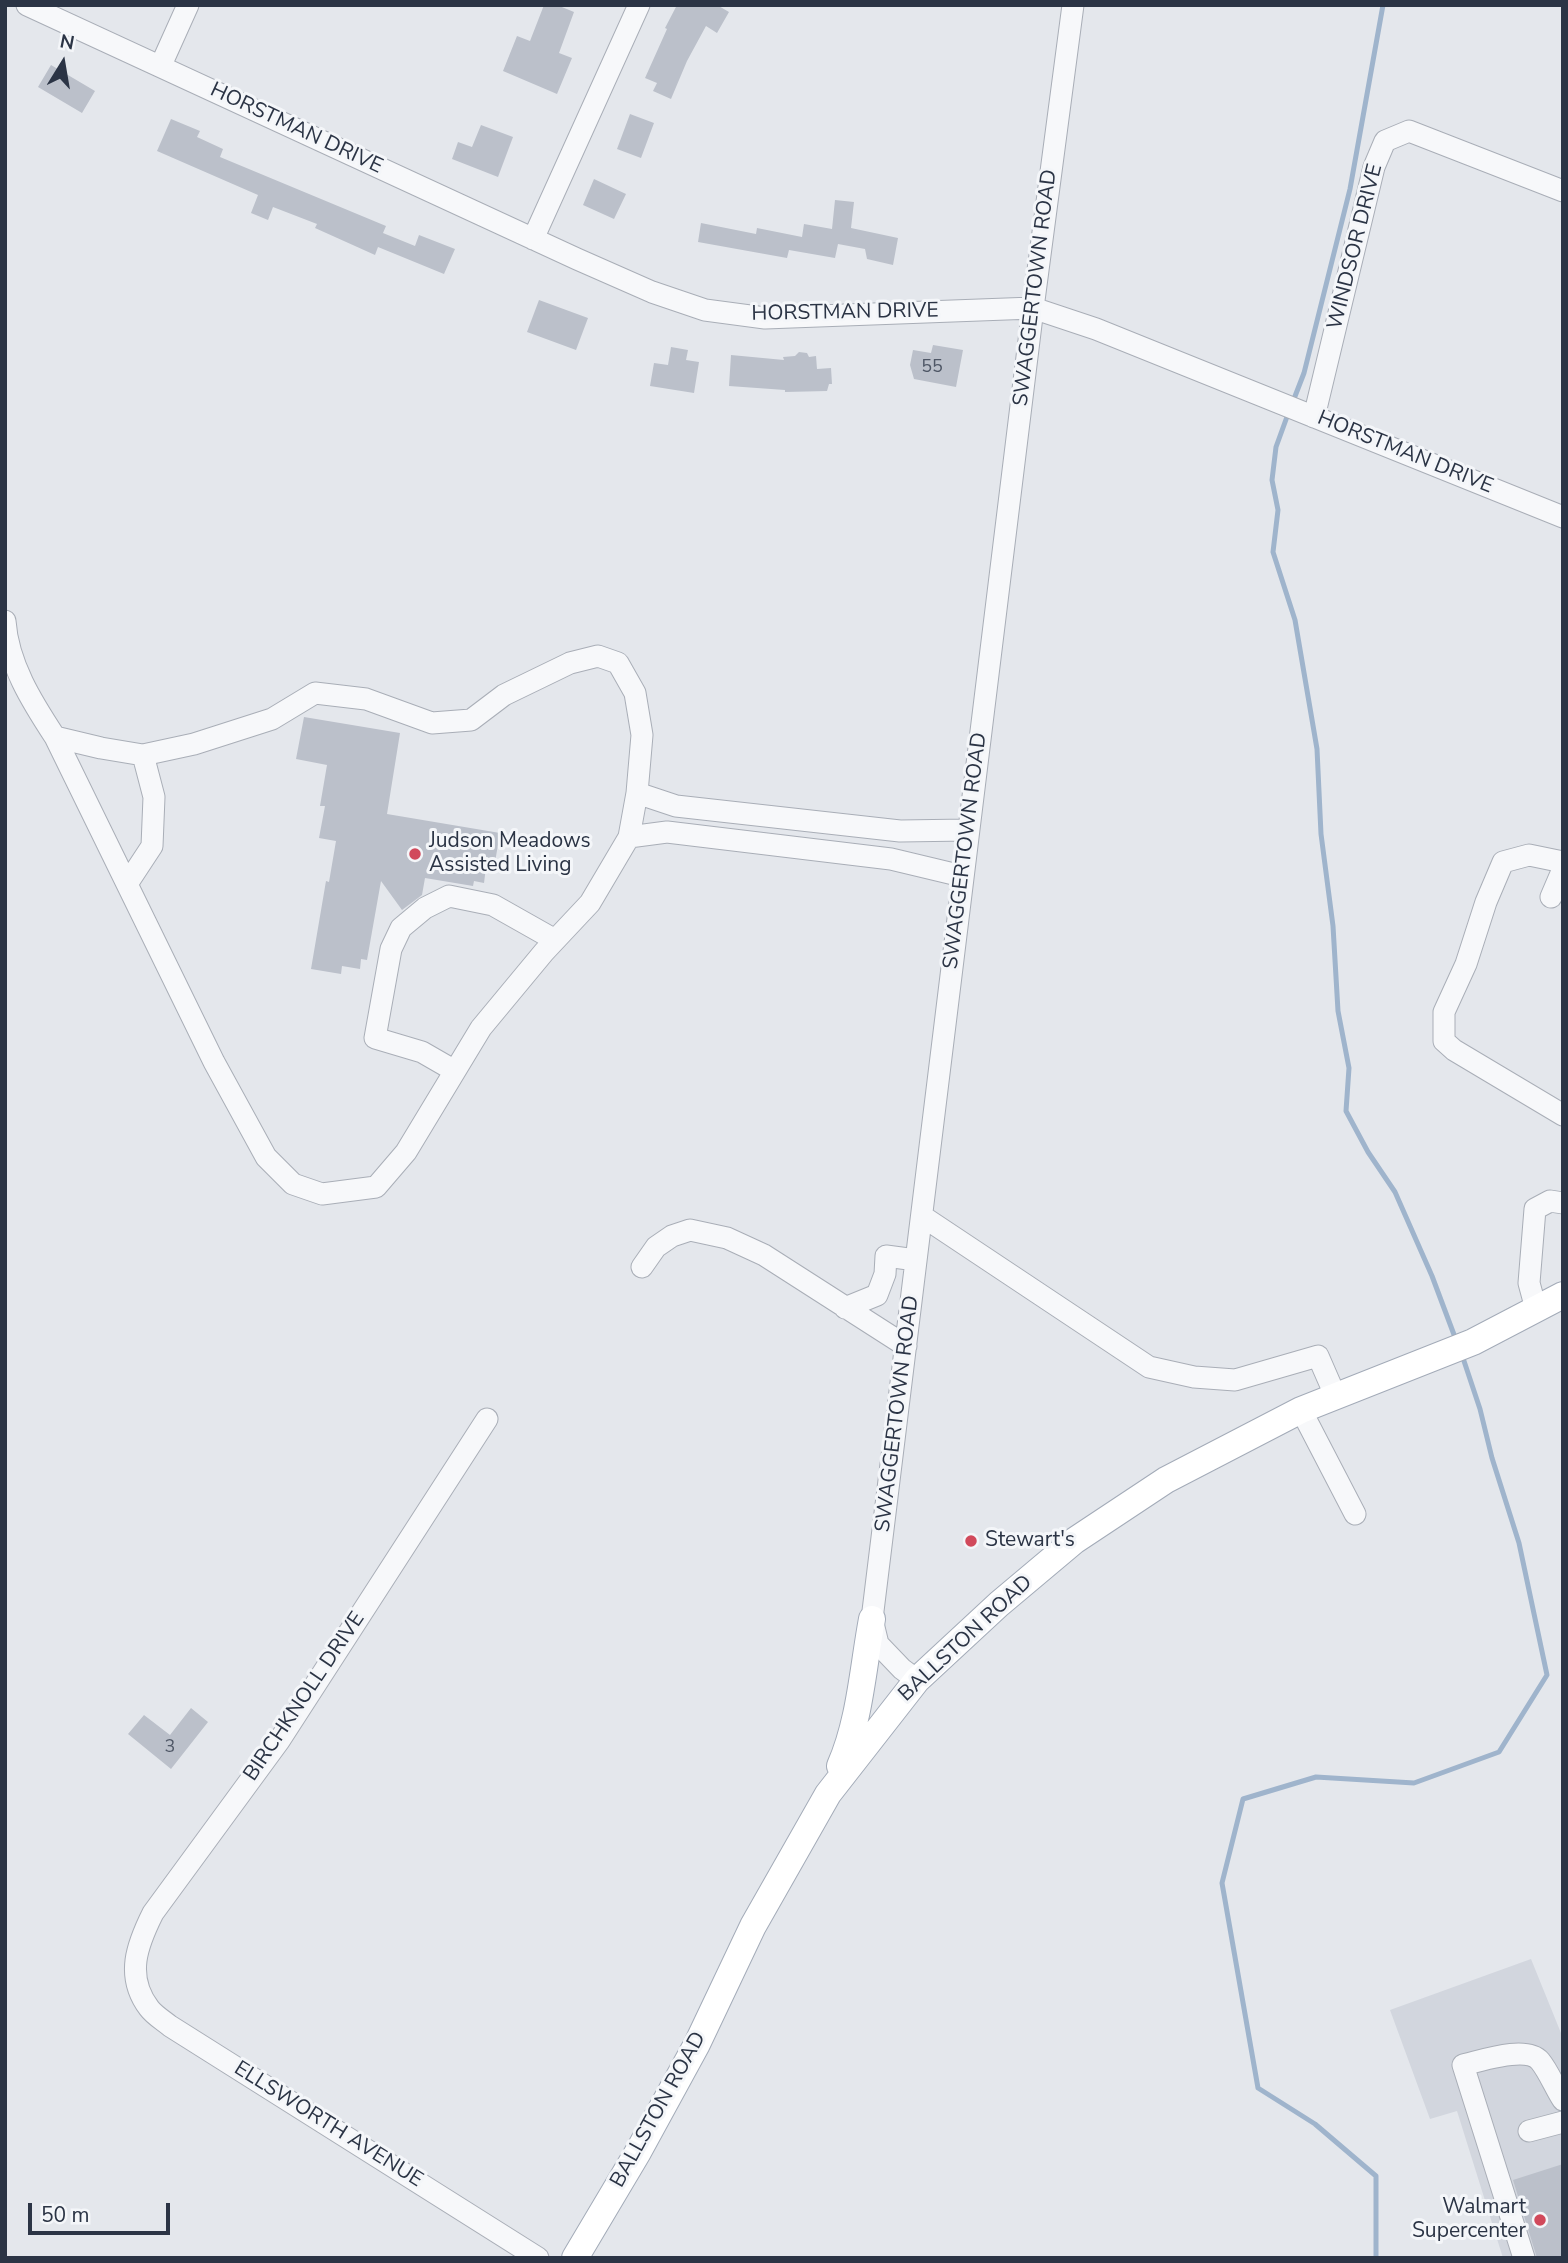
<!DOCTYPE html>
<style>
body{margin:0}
#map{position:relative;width:1568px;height:2263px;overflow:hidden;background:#e4e7ec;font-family:"Nunito Sans",sans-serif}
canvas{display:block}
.frame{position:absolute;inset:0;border:7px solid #2b3445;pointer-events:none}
.north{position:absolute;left:28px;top:28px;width:70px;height:70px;-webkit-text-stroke:5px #f4f6f9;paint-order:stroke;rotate:11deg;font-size:19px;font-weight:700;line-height:28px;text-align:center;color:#2b3445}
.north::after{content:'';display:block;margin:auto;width:24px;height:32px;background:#2b3445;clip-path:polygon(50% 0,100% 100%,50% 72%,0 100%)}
.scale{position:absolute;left:28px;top:2203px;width:142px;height:32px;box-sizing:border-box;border:4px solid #2b3445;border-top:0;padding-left:9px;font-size:21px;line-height:24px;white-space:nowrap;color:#2b3445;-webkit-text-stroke:5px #f4f6f9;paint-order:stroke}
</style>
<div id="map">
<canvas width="1568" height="2263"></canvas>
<div class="frame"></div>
<div class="north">N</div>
<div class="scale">50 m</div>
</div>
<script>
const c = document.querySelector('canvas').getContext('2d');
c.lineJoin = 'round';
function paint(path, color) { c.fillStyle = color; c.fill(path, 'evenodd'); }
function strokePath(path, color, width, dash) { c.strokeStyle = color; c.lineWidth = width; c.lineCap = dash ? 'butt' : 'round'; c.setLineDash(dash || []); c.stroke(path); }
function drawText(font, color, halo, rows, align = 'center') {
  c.font = font + ' "Nunito Sans",sans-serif'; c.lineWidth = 6; c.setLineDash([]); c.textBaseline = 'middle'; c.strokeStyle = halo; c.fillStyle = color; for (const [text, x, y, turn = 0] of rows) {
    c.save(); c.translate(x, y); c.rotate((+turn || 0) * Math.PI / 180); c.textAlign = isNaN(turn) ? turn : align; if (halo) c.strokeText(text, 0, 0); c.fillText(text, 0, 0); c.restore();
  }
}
paint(new Path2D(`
 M1531,1959L1563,2038V2258H1503L1457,2111L1430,2119L1390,2010Z`), '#d2d6de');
strokePath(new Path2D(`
 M1292,404L1304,373L1350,189L1383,5
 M1288,414L1276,447L1272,480L1278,510L1273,552L1295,620L1317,749L1321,834L1333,926L1338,1011L1349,1068L1346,1111L1368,1152L1395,1192L1432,1276L1456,1340
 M1376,2258V2176L1315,2124L1258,2088L1222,1883L1243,1799L1316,1777L1414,1783L1499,1752L1547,1675L1519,1543L1492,1458L1480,1409L1462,1355`), '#9fb4cc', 5);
paint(new Path2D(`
 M544,5H557L574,12L559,53L572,58L557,94L503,71L517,36L530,41Z
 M677,5H717L729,12L717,33L706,26L687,61L671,99L653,91L657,83L645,78L667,29L665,28Z
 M51,65L95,91L82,113L38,87Z
 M630,114L654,123L641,158L617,149Z
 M171,119L200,131L197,137L223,149L220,157L386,226L383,233L415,246L419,235L455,249L444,274L378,247L375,255L315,228L317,224L273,207L268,220L251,213L258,195L157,151Z
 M481,125L513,137L498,177L452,159L458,142L472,147Z
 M594,179L626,194L614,219L583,205Z
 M835,200L854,202L851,228L898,238L893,265L867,259L865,249L838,244L835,258L789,250L787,258L698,242L701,223L756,234L757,228L802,237L804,224L832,229Z
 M539,300L588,318L576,350L527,332Z
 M933,345L963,350L956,387L914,379L910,365L913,350L931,353Z
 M671,347L688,350L686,360L699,362L694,393L650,386L654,363L668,365Z
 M799,352L807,353L809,357L816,356L817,369L831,368L832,384H829L827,391L785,392V390L729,386L731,355L784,360L783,357L795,356Z
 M304,717L400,733L387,814L500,833L494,868L486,867L484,883L474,881L473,886L425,878L422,895L402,910L381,881L367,960L361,959L360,969L342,966L341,974L311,969L326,881L329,882L336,841L319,838L325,806H320L327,765L296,759Z
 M191,1708L208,1722L171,1769L128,1734L144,1715L170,1735Z
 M1563,2164V2258H1537L1513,2180Z`), '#bbc0ca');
const minor = new Path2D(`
 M27,5L577,259L652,292L705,310L765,318L1033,308L1096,329L1563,517
 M161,65L188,5
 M533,239L639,5
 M1314,417L1374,167L1385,141L1409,131L1563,191
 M5,621C8,664 32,702 55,737L101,748L143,755L194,744L272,719L315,693L366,699L432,723L471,720L504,695L570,663L598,656L618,663L635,693L642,735L637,793L629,837L590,903L544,952L481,1028L406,1152L376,1187L322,1194L293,1184L266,1157L214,1062L55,737
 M637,793L676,806L900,831L967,830
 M629,837L667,832L891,859L962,876
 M1563,862L1529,855L1503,862L1486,902L1466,964L1444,1012V1041L1454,1050L1563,1115
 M127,884L152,846L154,797L143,755
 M1551,897L1563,869
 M455,1071L422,1052L375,1038L391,949L401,928L425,908L449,896L493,905L555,940
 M922,1216L1149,1367L1194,1377L1235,1380L1318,1356L1335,1395
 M642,1267L656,1247L672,1236L690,1230L727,1238L764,1255L906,1346
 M845,1308L877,1295L885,1274L886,1256L916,1260
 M1536,1309L1529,1283L1535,1209L1550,1201L1563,1203
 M1301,1410L1355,1514
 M487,1419L279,1741L153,1913C137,1945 125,1976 149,2008C154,2015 164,2021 170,2026L538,2258
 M917,1680L902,1669L878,1644L872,1619L1033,308L1073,5
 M1529,2131L1563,2122
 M1524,2258L1463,2065C1481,2061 1526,2045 1540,2061C1549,2072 1555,2088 1563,2100`);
const major = new Path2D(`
 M840,1766C860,1721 863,1667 872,1619
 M575,2258L638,2152L697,2044L753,1926L828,1794L917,1680L999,1604L1074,1541L1166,1480L1301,1410L1473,1342L1563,1295`);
strokePath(minor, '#a9aeb7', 23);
strokePath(major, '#a3abb8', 28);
strokePath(minor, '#f7f8fa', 21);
strokePath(major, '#fff', 26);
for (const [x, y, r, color] of [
 [415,854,7,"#d1495b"],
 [971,1541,7,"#d1495b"],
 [1540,2220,7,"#d1495b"]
]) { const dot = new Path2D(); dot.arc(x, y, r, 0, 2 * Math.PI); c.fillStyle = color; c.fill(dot); strokePath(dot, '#f4f6f9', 2.5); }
drawText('18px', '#4f5766', null, [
 ["55",932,368],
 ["3",170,1748]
]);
drawText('21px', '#2b3445', '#f4f6f9', [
 ["HORSTMAN DRIVE",296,129,25],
 ["WINDSOR DRIVE",1356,247,-76],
 ["SWAGGERTOWN ROAD",1036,288,-83],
 ["HORSTMAN DRIVE",845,313,-1],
 ["HORSTMAN DRIVE",1405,453,22],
 ["SWAGGERTOWN ROAD",966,851,-83],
 ["SWAGGERTOWN ROAD",898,1414,-83],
 ["BALLSTON ROAD",966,1639,-43],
 ["BIRCHKNOLL DRIVE",305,1697,-56],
 ["BALLSTON ROAD",659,2110,-61],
 ["ELLSWORTH AVENUE",328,2125,32]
]);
drawText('21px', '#2b3445', '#f4f6f9', [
 ["Judson Meadows",429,842],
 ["Assisted Living",429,866],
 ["Stewart's",985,1541],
 ["Walmart",1526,2208,"right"],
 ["Supercenter",1526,2232,"right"]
], 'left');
</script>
